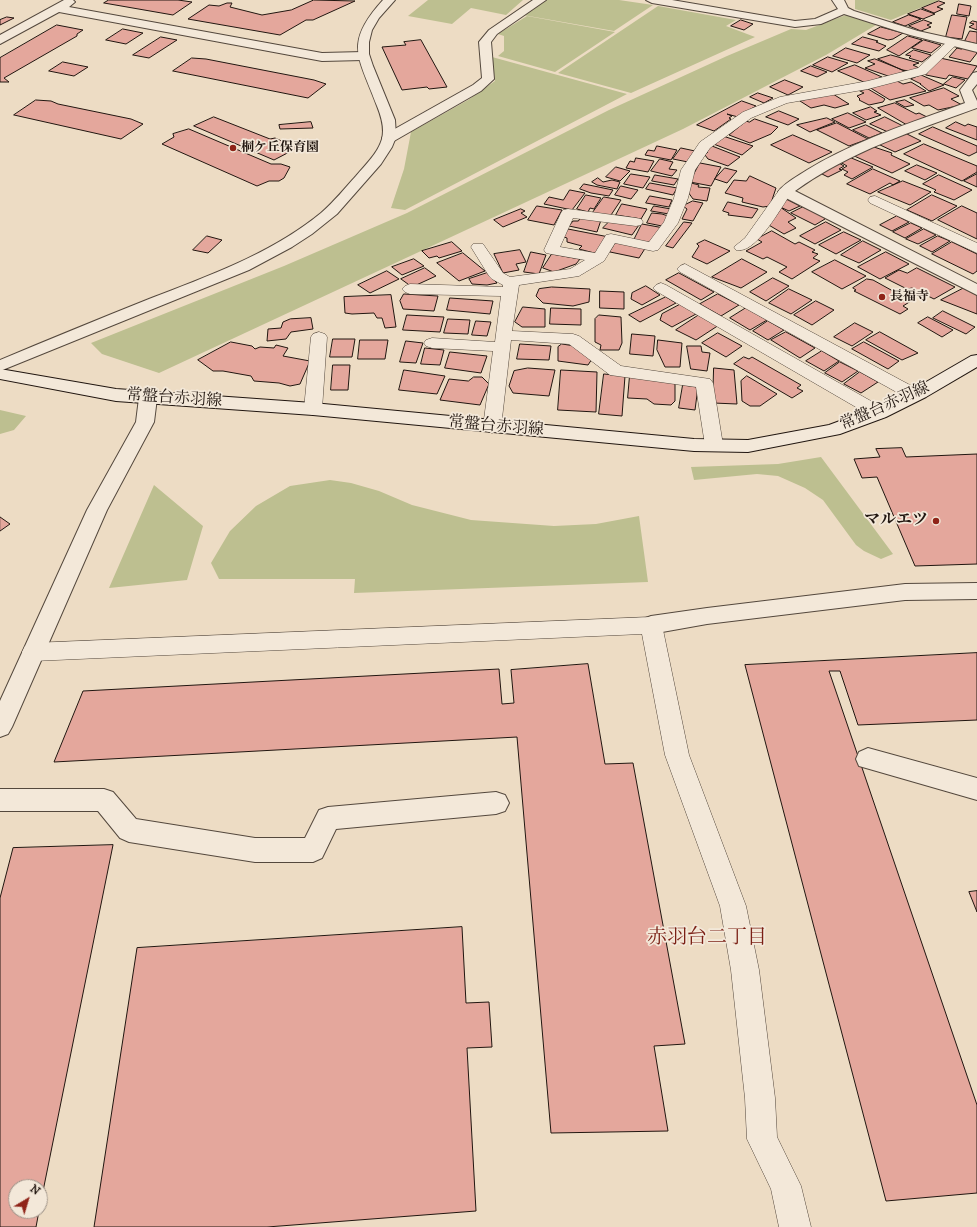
<!DOCTYPE html>
<meta charset="utf-8">
<style>
body{margin:0}
#map{position:relative;width:977px;height:1227px;overflow:hidden;background:#eddcc4;font-family:"IM FELL DW Pica",serif}
canvas{display:block}
.north{position:absolute;left:8px;top:1179px;width:40px;height:40px;box-sizing:border-box;background:#f3e8d9;border:1px solid #9f9489;border-radius:50%;rotate:38deg;font-size:11px;font-weight:700;line-height:16px;text-align:center;color:#211610}
.north::after{content:'';display:block;margin:auto;width:14px;height:18px;background:#8f2418;clip-path:polygon(50% 0,100% 100%,50% 72%,0 100%)}
</style>
<div id="map">
<canvas width="977" height="1227"></canvas>
<div class="north">N</div>
</div>
<script>
const c = document.querySelector('canvas').getContext('2d');
c.lineJoin = 'round';
function paint(path, color) { c.fillStyle = color; c.fill(path, 'evenodd'); }
function strokePath(path, color, width, dash) { c.strokeStyle = color; c.lineWidth = width; c.lineCap = dash ? 'butt' : 'round'; c.setLineDash(dash || []); c.stroke(path); }
function drawText(font, color, halo, rows, align = 'center') {
  c.font = font + ' "IM FELL DW Pica","Noto Serif JP",serif'; c.lineWidth = 3.5; c.setLineDash([]); c.textBaseline = 'middle'; c.strokeStyle = halo; c.fillStyle = color; for (const [text, x, y, turn = 0] of rows) {
    c.save(); c.translate(x, y); c.rotate((+turn || 0) * Math.PI / 180); c.textAlign = isNaN(turn) ? turn : align; if (halo) c.strokeText(text, 0, 0); c.fillText(text, 0, 0); c.restore();
  }
}
paint(new Path2D(`
 M428,0H523L506,15L471,8L452,24L408,16Z
 M546,0H619L653,5L614,31L523,15Z
 M855,0H939L891,20L855,9Z
 M658,6L736,20L726,26L755,37L631,93L558,73Z
 M846,15L876,25L826,55L683,129L159,373L102,354L91,343L284,266L407,213L609,110L727,56L791,29L806,30Z
 M527,16L615,32L555,72L498,56L504,51V36L498,34Z
 M492,57L627,94L405,210L391,208L404,169L411,132L468,100L495,81Z
 M0,410L26,416L14,430L0,434Z
 M821,457L893,554L881,559L864,551L856,545L823,500L805,488L778,476L757,474L694,480L691,467L778,464Z
 M330,480L351,483L379,491L412,505L471,520L554,526L596,524L639,516L648,582L354,593L355,579H219L211,563L230,531L256,506L290,486Z
 M154,485L203,526L187,580L109,588Z`), '#bdbf90');
const building = new Path2D(`
 M109,0H178L192,2L173,15L104,3Z
 M314,0L355,1L313,20H306L280,35L188,19L209,5L219,6L227,3H232L230,7L262,15L291,10Z
 M939,1L945,3L937,7L943,9L934,13L922,8Z
 M959,4L971,6L969,16L957,14Z
 M921,9L935,14L923,19L908,14Z
 M909,15L921,19L905,26L893,22Z
 M952,15L967,17L962,39L946,37Z
 M7,17L14,18L0,25V20Z
 M741,20L753,24L744,30L731,26Z
 M924,20L932,23L927,25L931,27L921,31L909,26Z
 M973,21L977,22V30L969,27L974,24L970,23Z
 M57,25L83,30L77,34V36L4,78L9,82H0V58Z
 M881,27L903,33L893,39L888,40L868,34Z
 M123,29L143,33L126,44L106,40Z
 M970,31L977,32V44L965,41Z
 M908,36L922,40L899,56L887,50Z
 M161,37L177,40L149,58L133,55Z
 M863,37L878,41L876,42L886,46L879,51L852,44Z
 M421,40L447,87L429,89L427,87L402,90L382,47L406,45L404,42Z
 M924,40L941,45L931,53L912,48Z
 M964,47L977,50V53L970,62L949,57L957,48L961,49Z
 M846,48L870,55L857,63L833,56Z
 M914,50L931,55L922,62L909,58L911,56L906,55Z
 M891,55L919,63L913,65L919,68L910,71L902,70L878,59Z
 M828,57L848,63L832,72L813,65Z
 M192,58L206,59L314,80L326,84L308,98L173,71Z
 M940,58L977,66L968,79L949,75L946,79L926,75Z
 M875,59L905,71L891,77L865,68L875,64L868,61Z
 M63,62L88,67L74,76L49,71Z
 M855,65L882,77L866,83L838,71Z
 M811,66L827,72L817,77L801,71Z
 M921,75L944,85L929,91L920,84H921L911,79Z
 M953,77L965,80L956,88L944,84Z
 M785,80L803,87L788,95L770,87Z
 M897,81L903,84L911,82L926,91L890,100L869,87Z
 M944,88L959,96L951,99L962,105L938,110L929,105L924,106L910,98Z
 M868,89L885,99L883,102L869,105L859,100L860,99L857,96L864,93L860,91Z
 M758,93L773,98L764,103L750,97Z
 M833,94L849,104L835,108L824,105L811,108L800,101Z
 M36,100L51,101L58,104L131,119L143,124L121,139L14,115Z
 M905,100L914,105L905,107L896,102Z
 M742,101L756,106L738,117L727,114L732,116L729,118L731,119L714,131L697,125Z
 M895,103L916,114L919,113L929,118L907,125L878,108Z
 M871,107L877,111L874,112L881,115L866,120L853,113Z
 M779,111L799,119L788,125L766,117Z
 M848,113L866,122L849,128L832,119Z
 M214,117L270,139L275,138L297,148L274,160L194,126Z
 M885,117L903,126L888,132L870,124Z
 M827,118L835,122L810,132L797,125Z
 M755,119L778,127L771,134L750,143L729,135L746,121L749,122Z
 M311,122L313,128L280,129L279,125Z
 M956,122L965,126L968,124L977,127V140L946,128Z
 M837,123L868,139L849,146L817,130Z
 M866,125L882,133L869,138L853,130Z
 M933,127L977,146V152L969,156L919,134Z
 M189,129L271,164H281L290,167L284,178L279,181H269L257,186L162,144L174,137L173,134Z
 M905,133L921,141L895,152L878,144Z
 M793,135L832,152L809,163L771,145Z
 M723,136L753,146L742,155L711,143Z
 M924,144L977,166V172L962,181L904,154Z
 M657,146L677,150L671,160L645,155L648,150L654,151Z
 M712,146L740,157L728,166L708,159L705,155L708,152L705,151Z
 M874,147L892,153L891,155L910,164L892,173L852,155Z
 M681,148L695,151L688,162L673,159Z
 M849,157L873,167L852,179L844,175L848,172L842,169L847,166L840,162Z
 M636,158L654,161L648,172L626,168L630,161L634,162Z
 M660,159L673,162L669,169L677,170L672,176L651,171Z
 M837,162L844,166L839,169L842,170L828,177L818,172Z
 M700,163L721,167L711,186L690,182Z
 M917,165L937,173L925,180L905,171Z
 M616,167L630,171L620,181L606,177Z
 M725,168L737,171L727,183L715,179Z
 M873,169L900,181L893,185L890,183L870,194L847,184Z
 M631,174L650,177L643,188L624,184Z
 M977,174V187L964,181Z
 M655,175L678,179L674,185L652,181Z
 M939,175L972,190L954,200L934,192L936,190L923,184Z
 M750,176L776,188L770,206L763,207L742,202L743,198L725,193L734,180L746,181Z
 M598,178L603,182L612,180L620,182L617,189L597,185L592,182Z
 M903,181L931,192L910,205L878,192Z
 M650,183L677,188L673,195L646,189Z
 M691,183L699,185L698,187L710,188L707,201L693,199L688,192Z
 M584,184L613,190L609,196L591,193L580,189Z
 M621,186L638,190L631,199L615,195Z
 M570,190L585,193L572,210L544,204L549,197L563,200Z
 M586,195L601,198L594,209L590,208L588,212L577,209Z
 M932,195L957,206L932,221L907,210Z
 M650,196L672,200L669,207L646,203Z
 M604,197L621,200L611,215H591Z
 M784,198L800,206L789,211L778,206Z
 M693,201L703,203L693,221L682,219L687,209L683,206Z
 M728,202L758,209L752,218L728,215L729,213L723,211Z
 M622,204L647,209L641,219L616,215Z
 M537,206L562,210L554,225L528,220Z
 M654,206L671,209L669,214L651,211Z
 M962,206L977,213V239L938,220Z
 M780,207L796,218L788,222L796,228L784,234L767,224Z
 M803,207L825,217V219L815,225L791,213Z
 M521,209L525,211L521,213L527,217L503,227L494,220Z
 M652,213L662,214L671,217L667,227L647,223Z
 M582,216L601,220L597,232L569,226L573,221H578Z
 M897,216L909,222L892,231L880,225Z
 M610,221L639,225L632,235L603,228Z
 M684,222L692,223L673,248L666,246Z
 M826,222L841,230L815,244L800,236Z
 M911,223L922,228L905,238L893,232Z
 M642,224L664,228L653,243L634,240Z
 M568,229L609,237L598,254L579,249L582,246L567,242V238L564,237Z
 M924,229L936,235L918,244L906,239Z
 M772,231L795,244L799,242L815,250L812,252L818,254L813,258L820,261L792,279L779,272L787,267L767,257L763,259L746,251L762,242L757,239Z
 M844,232L861,240L836,254L819,245Z
 M207,236L222,240L208,253L193,250Z
 M938,236L950,241L932,252L920,246Z
 M617,240L646,247L639,258L610,252Z
 M705,240L730,251L707,264L692,257L699,246L697,244Z
 M863,241L881,250L859,263L841,255Z
 M452,242L462,251L439,258L437,256L429,258L422,251Z
 M952,242L977,254V271L973,274L932,254Z
 M520,250L526,262L516,264L519,270L503,273L494,254Z
 M531,252L546,255L539,274L524,272Z
 M886,252L909,264L880,279L858,267Z
 M463,253L485,271L459,281L437,263Z
 M552,254L580,259L576,264L554,272L543,268Z
 M414,259L424,266L402,275L392,267Z
 M742,259L767,272L741,288L712,277Z
 M835,260L866,276L842,289L812,272Z
 M425,268L436,276L412,287L401,279Z
 M917,268L955,287L934,299L912,288L907,289L885,278L899,270L907,273Z
 M387,271L399,279L370,293L358,285Z
 M487,273L497,283L487,285L472,284L469,279Z
 M679,273L714,292L701,300L666,280Z
 M773,278L789,286L766,301L750,292Z
 M867,279L873,280L911,301L903,306L908,309L900,314L854,291L856,290L853,288Z
 M646,286L660,295L642,305L631,299L632,293Z
 M552,287L590,289L589,302L573,306L543,303L536,296L539,289Z
 M966,287L977,293V314L941,300Z
 M789,289L812,300L791,314L769,303Z
 M600,291L624,292V309L600,308Z
 M404,294L438,296L434,311L403,309L400,301Z
 M718,294L739,305L721,316L700,304Z
 M391,295L396,327L385,328L382,318H377L374,313L352,314L345,313L344,297Z
 M666,297L676,303L640,322L629,315Z
 M450,298L493,301L490,314L447,310Z
 M816,301L834,310L812,325L794,315Z
 M683,303L696,314L672,327L660,320L662,314Z
 M523,307L545,309V327H522L515,322Z
 M551,308L581,309V325L550,324Z
 M746,308L767,320L750,330L730,318Z
 M943,311L975,327L966,334L933,318Z
 M407,315L444,317L440,332L403,330Z
 M599,315L621,317L622,343L619,350H600L601,345L595,342V319Z
 M699,315L719,325L696,340L676,330Z
 M928,317L953,330L942,337L918,323Z
 M311,318L313,329L291,332L286,339L267,341L268,329L281,328L283,322L290,319Z
 M448,319L470,320L468,334L444,333Z
 M476,321L491,322L487,336L472,335Z
 M768,321L784,330L768,340L753,331Z
 M855,323L873,332L852,346L834,337Z
 M786,332L815,348L800,358L771,340Z
 M880,332L918,353L902,360L866,340Z
 M718,333L742,346L726,357L702,343Z
 M632,334L655,336L653,356L630,354Z
 M333,339H355L352,357H330Z
 M360,340H388L385,359H358Z
 M658,340L682,343L680,367H665L657,350Z
 M406,341L423,343L416,363L400,362Z
 M231,342L252,346L255,349L260,347L274,348L276,345L288,348L283,356L310,361L300,384L290,386L279,383L254,381L251,376L223,371H213L198,360Z
 M864,342L899,361L888,369L852,349Z
 M520,344L551,346L549,360L517,359Z
 M562,344L575,346L592,359L588,365L558,361V347Z
 M687,346H701L702,352L710,353L707,371L691,369Z
 M425,348L444,350L440,365L421,364Z
 M822,351L839,361L824,371L806,361Z
 M450,352L487,356L481,373L445,368Z
 M744,357L749,359L752,357L801,385L797,388L803,391L792,398L734,364Z
 M840,362L858,371L842,382L825,373Z
 M333,365H350L348,390H331Z
 M528,368L555,370L549,396L513,393L509,386L514,371Z
 M714,368L734,370L737,404L713,403Z
 M404,370L445,376L437,394L399,390Z
 M561,370L597,372L596,412L558,410Z
 M860,372L878,382L861,393L844,384Z
 M604,374L625,376L622,416L599,414Z
 M630,375L675,383V401L671,405L654,404L647,399L628,398Z
 M747,376L777,394L760,406H750L742,401L741,381Z
 M474,377H482L489,384L480,405L440,400L449,379L468,381Z
 M683,385L698,387L695,410L679,408Z
 M902,448L906,457L977,454V564L915,566L877,477L862,478L854,459L880,457L876,449Z
 M0,517L10,524L0,531Z
 M977,653V720L858,725L840,671H829L977,1105V1193L886,1201L745,665Z
 M588,664L605,764L633,763L685,1044L654,1046L668,1131L551,1133L517,737L54,762L83,691L499,669L502,704L514,703L511,670Z
 M113,845L40,1206V1187H16V1211H39L36,1227H0V898L13,848Z
 M977,891V912L969,892Z
 M462,927L466,1003L489,1002L492,1047L467,1048L476,1211L267,1227H94L137,948Z`);
paint(building, '#e4a79c');
strokePath(building, '#211610', 1);
const service = new Path2D(`
 M952,40L958,43L956,45L926,74L868,89L787,103L751,118L710,148L695,170L688,198L678,223L658,250L653,251L615,243L604,261L579,276L519,285L512,331L573,334L579,336L621,366L710,379L713,383L723,445L720,449L714,451L708,449L705,445L696,387L610,375L569,344L511,340L501,427L498,431L492,433L486,431L483,427L493,351L432,348L426,346L424,343L426,340L432,338L495,342L501,296L410,294L405,292L402,289L405,286L410,284L503,287V285L492,279L489,276L471,247L473,244H483L503,273L510,277L570,269L585,260L551,254L546,253L544,250L561,213L563,210L568,209L636,218L641,219L643,222L641,225L636,226L573,218L560,247L595,253L606,235L611,234L649,242L664,222L674,198L681,170L700,142L743,112L780,97L868,81L918,68L948,41Z
 M785,188L790,189L792,192C781,207 756,255 736,250L734,247L745,238L780,189Z
 M875,196L977,243V253L870,203L868,200L870,197Z
 M685,264L921,391L924,395L921,399L915,400L909,399L680,272L677,269L680,266Z
 M661,283L666,285L885,409L888,413L885,417L879,419L873,417L656,291L653,288L656,285Z
 M319,332L325,334L327,337L322,409L319,413L313,415L307,413L304,409L311,337L313,334Z
 M651,617L658,619L662,625L689,755L746,906L759,970L775,1098L777,1137L801,1186L811,1227H779L771,1189L747,1139L745,1098L731,970L720,906L665,755L642,634L33,661L25,658L22,652L25,646L33,643Z`);
const pedestrian = new Path2D(`
 M977,583V599L905,600L707,624L651,634L643,631L640,625L643,619L651,616L707,608L905,584Z
 M868,748L977,778V800L859,766L856,759L859,752Z
 M0,789H104L113,792L136,819L255,838H305L319,810L328,807L496,792L505,795L509,803L505,811L496,814L336,829L322,858L313,862H255L129,842L120,838L98,811H0Z`);
const minor = new Path2D(`
 M64,0H73L75,2L69,7L322,53L363,52L369,56L363,60L322,61L59,12L0,44V35Z
 M533,0H546L497,34L491,42L494,79L481,91L394,141H384L382,138L384,135L473,85L482,78L479,42L489,30Z
 M646,0H672L795,21L815,19L838,9L832,0H844L848,8L854,11L918,31L977,44V52L910,35L844,14L821,24L795,27L652,3Z
 M977,72V84L972,90L977,101V108C914,131 850,151 795,191L977,284V295L780,195L778,192C784,183 798,176 807,170C856,140 911,123 965,103L960,90L973,73Z`);
const tertiary = new Path2D(`
 M383,0H395L379,18L372,30L369,42V54L373,66L395,120L396,137L392,147L381,164L337,214L312,234L292,247L249,270L0,371V360C50,339 99,319 149,299C208,276 271,254 321,213C334,202 345,188 356,176C366,164 378,153 382,139C385,128 381,116 377,106C359,57 343,44 383,0Z
 M148,392L154,394L157,398L154,422L107,510L12,727L8,734L0,737V701L87,510L136,422L139,398L142,394Z`);
const secondary = new Path2D(`
 M977,355V367L926,397L886,417L840,434L748,452L694,451L313,415L116,401L0,379V369L116,389L313,403L694,439L748,440L829,425L872,409L914,389L971,356Z`);
strokePath(service, '#54483d', 1);
strokePath(pedestrian, '#54483d', 2);
strokePath(minor, '#54483d', 2);
strokePath(tertiary, '#54483d', 2);
strokePath(secondary, '#211610', 2);
paint(service, '#f3e8d9');
paint(pedestrian, '#f3e8d9');
paint(minor, '#f3e8d9');
paint(tertiary, '#f3e8d9');
paint(secondary, '#f3e8d9');
for (const [x, y, r, color] of [
 [233,148,4,"#8f2418"],
 [882,297,4,"#8f2418"],
 [936,521,4,"#8f2418"]
]) { const dot = new Path2D(); dot.arc(x, y, r, 0, 2 * Math.PI); c.fillStyle = color; c.fill(dot); strokePath(dot, '#f3e8d9', 1.5); }
drawText('bold 13px', '#211610', '#f3e8d9', [
 ["桐ケ丘保育園",241,148],
 ["長福寺",890,297]
], 'left');
drawText('16px', '#211610', '#f3e8d9', [
 ["常盤台赤羽線",174,399,4],
 ["常盤台赤羽線",885,407,-24],
 ["常盤台赤羽線",496,427,5]
]);
drawText('bold 16px', '#211610', '#f3e8d9', [
 ["マルエツ",928,521]
], 'right');
drawText('20px', '#7a1f14', '#f3e8d9', [
 ["赤羽台二丁目",707,939]
]);
</script>
